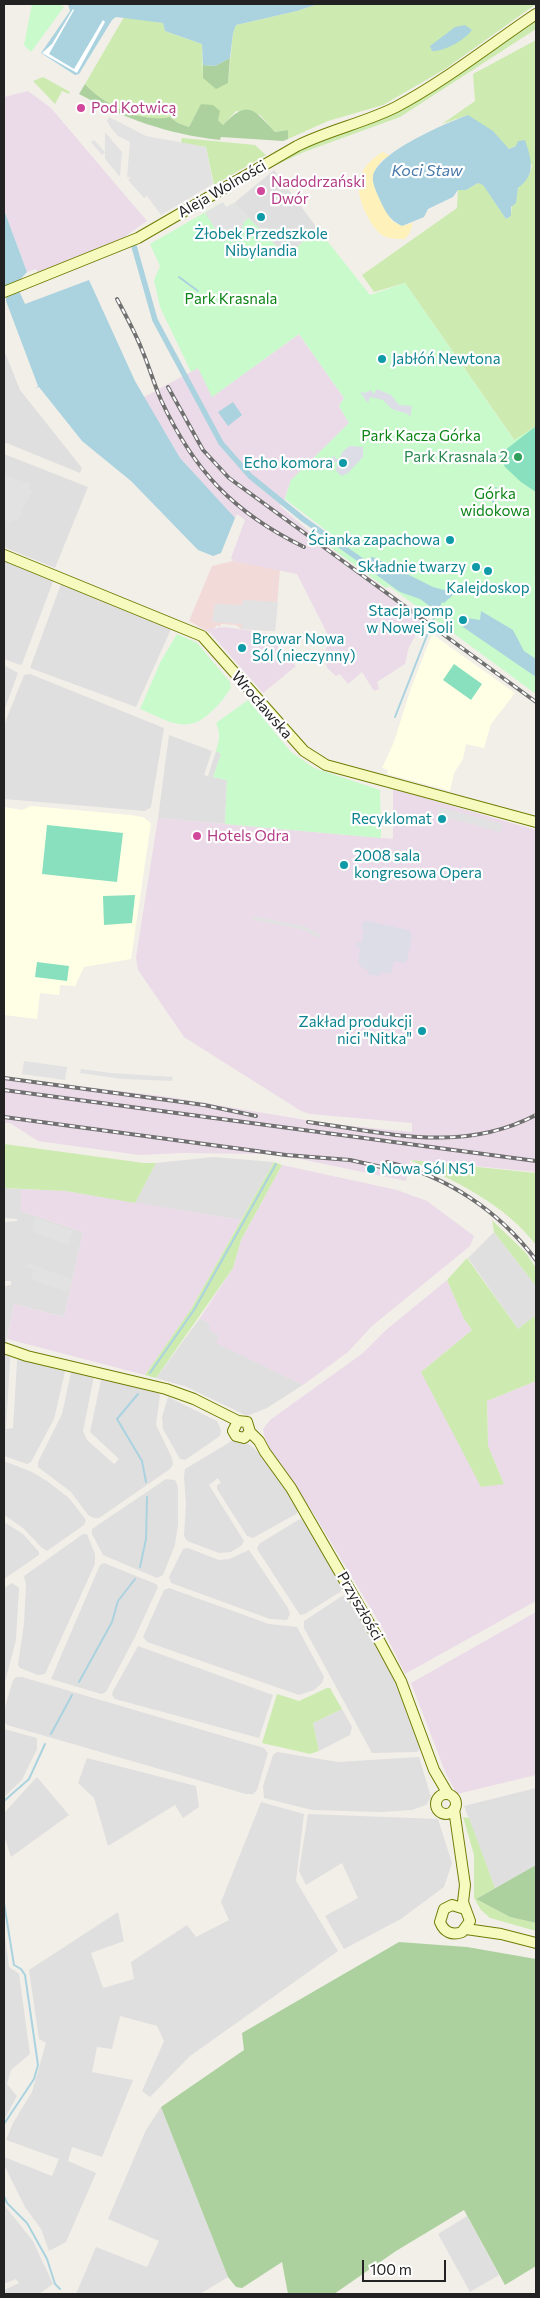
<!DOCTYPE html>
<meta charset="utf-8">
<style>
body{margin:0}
#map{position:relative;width:540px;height:2298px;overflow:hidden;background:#f2efe9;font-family:Commissioner,sans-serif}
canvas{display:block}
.frame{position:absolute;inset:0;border:5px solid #222;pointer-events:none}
.scale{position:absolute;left:362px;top:2260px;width:84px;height:22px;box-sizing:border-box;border:2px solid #222;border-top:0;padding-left:6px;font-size:15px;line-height:18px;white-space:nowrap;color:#222;-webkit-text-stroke:4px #fff;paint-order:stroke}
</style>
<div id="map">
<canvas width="540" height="2298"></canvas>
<div class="frame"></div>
<div class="scale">100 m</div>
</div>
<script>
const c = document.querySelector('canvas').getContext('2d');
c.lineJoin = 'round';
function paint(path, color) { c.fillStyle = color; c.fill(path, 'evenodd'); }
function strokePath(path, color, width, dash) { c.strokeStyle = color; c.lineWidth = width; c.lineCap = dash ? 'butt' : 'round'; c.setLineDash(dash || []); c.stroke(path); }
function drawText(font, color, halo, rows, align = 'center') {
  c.font = font + ' Commissioner,sans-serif'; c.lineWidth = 4.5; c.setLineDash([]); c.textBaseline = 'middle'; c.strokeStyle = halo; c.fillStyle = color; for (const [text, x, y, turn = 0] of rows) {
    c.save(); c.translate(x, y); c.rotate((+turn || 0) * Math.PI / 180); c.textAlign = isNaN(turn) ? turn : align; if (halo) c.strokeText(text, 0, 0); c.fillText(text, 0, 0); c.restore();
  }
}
paint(new Path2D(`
 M274,170L317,228L287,257L234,203Z
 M4,350L20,390L82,468L80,473L4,442Z
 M4,454L88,487L55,568L4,547Z
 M4,560L54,579L22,664L20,665L4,659Z
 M61,584L172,627L136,707L30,668Z
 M4,665L18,673L4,711Z
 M30,674L164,728L151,807L145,811L4,799V725L24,675Z
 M169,735L212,751L204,775L208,776L216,751L221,754L213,777L227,780L225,824L158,818Z
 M213,1157L274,1162L241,1220L135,1203L156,1163Z
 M4,1188L21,1189V1211L83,1232L64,1317L14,1304L6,1343H4V1286L11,1285V1281H4V1222L17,1221V1219L4,1218Z
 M494,1232L536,1286V1315L518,1329L468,1258Z
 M200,1318L210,1324L219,1336L217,1343L303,1385L267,1408L247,1416L187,1387L156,1378Z
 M4,1352L9,1354L10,1360L6,1429L13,1428L17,1361L19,1358L63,1368L65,1372L54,1419L31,1462L27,1464L4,1456Z
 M75,1371L94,1376L83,1431L87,1440L114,1464L119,1459L90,1432L101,1380L104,1377L157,1391L160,1395L156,1425L172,1458L173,1464L170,1469L99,1518H94L88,1515L71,1492L38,1467V1462L62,1414L71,1372Z
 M168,1397L217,1421L221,1430L220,1436L185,1460L180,1459L163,1429L162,1417Z
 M235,1439L250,1445L269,1461L300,1509L296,1514L253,1538L247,1536L217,1489V1485L221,1483L218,1478L209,1485L244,1541L242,1545L231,1552L219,1553L187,1541L184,1536L186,1504L184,1477L185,1469Z
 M4,1461L32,1472L47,1481L69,1498L86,1520L84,1525L47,1551L42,1548L23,1528L4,1515Z
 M166,1479L175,1480L178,1487V1525L175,1545L163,1575L157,1578L103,1555L92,1534V1529Z
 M306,1518L343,1585L340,1592L305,1614L300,1615L257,1549L259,1544L298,1520Z
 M4,1522L23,1534L39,1552V1555L4,1579Z
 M83,1534H87L95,1554V1564L45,1674L38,1675L20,1668L18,1665L24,1624L26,1585L24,1576Z
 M188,1548L219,1560L229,1559L249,1550L288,1608L290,1614L287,1620L270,1619L171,1583L169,1577L183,1549Z
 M104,1563L156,1584L158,1587L135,1637L106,1692L101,1694L51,1679L100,1565Z
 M12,1583L19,1588L16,1640L4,1686V1588Z
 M169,1588L269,1624L297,1627L324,1677L322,1683L314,1690L299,1695L147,1642L143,1637L164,1590Z
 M342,1596H349L373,1634L400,1690L422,1747L417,1752L372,1753L304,1628V1621Z
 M138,1646L273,1695L259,1738L115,1699L112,1695L113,1691Z
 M16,1677H22L264,1748L268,1753L257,1790L253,1794H246L7,1725L4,1721V1710L13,1680Z
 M342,1709L352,1727L350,1735L319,1751L313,1723Z
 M4,1729L37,1738V1749L22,1780L4,1797Z
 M277,1752L338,1762L419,1757L431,1797L426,1805L412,1810L381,1812L312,1810L264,1798L263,1786L273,1755Z
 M87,1758L196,1786L199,1807L183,1818L175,1805L108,1846L94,1798L78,1783Z
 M37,1777L69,1815L11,1857L4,1835V1813Z
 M536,1788V1865L495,1888L464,1806Z
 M261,1802L304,1814L296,1881L338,1951L190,2056L150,2097L142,2091L164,2041L157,2026L120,2016L112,2049L97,2047L92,2072L133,2080L102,2157L72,2147L68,2161L96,2173L66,2242L49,2251L41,2229L25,2207L4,2165V2157L52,2176L59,2159L6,2140L13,2123L32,2092L46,2043L39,2039L29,1970L118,1912L124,1941L91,1953L103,1988L134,1979L131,1962L187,1925L196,1937L229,1920L221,1902Z
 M308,1814L438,1819L452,1863L444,1887L401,1919L344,1949L325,1916L358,1898L342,1863L306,1885L299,1871Z
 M4,1928L9,1967L19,1974L30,2054L11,2070L7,2084L17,2096L4,2120Z
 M161,2107L228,2277L200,2294H76L96,2247L147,2267L159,2241L108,2219L146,2130Z
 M4,2205L33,2241L53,2284L39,2294H4V2290L19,2283L16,2279L4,2284Z
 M467,2216L499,2275L470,2292L438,2234Z`), '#e0dfdf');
paint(new Path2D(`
 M233,561L280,569L275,631L241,629L236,625L221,624L220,627L217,625L210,633L189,621L212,566Z`), '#f2dad9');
paint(new Path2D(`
 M28,91L51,108L147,221L123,238L38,274L36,269L27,272L4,210V97Z
 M299,334L344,398L339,406L349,423L288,488L285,499L280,506L326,546L425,618L409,647L405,664L377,682L379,689L374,691L362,672L348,684L340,674L336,676L327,668L323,656L330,639L297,574L233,561L231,558L245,520L237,514L235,518L227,512L180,459L144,397L198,368L213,396Z
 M225,627L266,633L296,666L263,693L207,629Z
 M393,789L536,830V1172L410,1160L406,1181L300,1159L264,1154L181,1153L139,1155L38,1141L10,1123H4V1077L170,1097L323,1123L412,1132V1123L310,1114L301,1111L184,1037L138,970L136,957L158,818L393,839Z
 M282,1165L397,1190L427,1201L474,1236L470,1246L372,1326L348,1352L303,1385L216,1343L219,1336L209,1329L210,1324L200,1318L233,1268L241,1240Z
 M21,1189L66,1191L241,1220L191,1309L145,1375L7,1339L14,1304L64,1317L83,1232L21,1211Z
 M447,1280L464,1319L472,1330L421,1372L504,1484L488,1446L487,1401L536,1381V1601L405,1674L383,1629L317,1519L282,1465L272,1455L266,1444L263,1429L270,1420L363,1353L386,1330Z
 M536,1612V1775L457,1794L446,1774L411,1683Z`), '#ebdbe8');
paint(new Path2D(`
 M432,634L515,693L491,724L484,748L466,744L463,759L454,773L450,791L387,774L388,770L382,768L394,742L411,688Z
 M31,806L130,815L143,817L151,823L131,959L84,967L75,986L60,985L59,995L40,993L37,1019L4,1015V807L22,810Z`), '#ffffe5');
paint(new Path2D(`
 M318,4H536L445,69L383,105L328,121L288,139L287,130L275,132L260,115L236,111L223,125L218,120L197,112L189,127L178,123L170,117C141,123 104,105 85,84L124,17L163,23L165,31L202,44L203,78L228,83L233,33L236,25L297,11Z
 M536,17V29L400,117L304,152L276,165L274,163L318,139L375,119Z
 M536,40V426L515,441L405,283L374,292L362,275L457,208L458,190H466L478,183L483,184L506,219L511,216C511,207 514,197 518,189C523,178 529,182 532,165L516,146L509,149L468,115L442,124L475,101L473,74Z
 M43,77L70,92L69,94L62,91L55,104L33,81Z
 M182,138L255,145L266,155L214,185L206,147L181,143Z
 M4,1144L144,1163H156L135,1203L66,1191L4,1188Z
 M410,1160L536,1173V1245C505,1204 455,1181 410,1160Z
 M274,1162L282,1165L241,1240L233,1268L156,1378L145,1375L191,1309Z
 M492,1220L526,1253L536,1268V1286L494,1232Z
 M467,1258L518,1329L536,1315V1381L487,1401L488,1446L504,1484L481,1487L421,1372L472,1330L464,1319L447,1280Z
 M327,1688H330L342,1709L313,1723L319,1751L310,1754L262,1743L277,1694L299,1701Z
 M463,1817L469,1818L495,1888L476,1899L510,1917L536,1923V1931L490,1918L481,1910L474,1898V1855Z`), '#cdebb0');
paint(new Path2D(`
 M230,58L228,83L216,89L203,78V65L215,66Z
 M85,84C104,105 141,123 170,117L178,123L189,127L201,104L213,105L220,111L218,120L223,125C248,99 253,109 275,132L288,130V139L283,141L221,137L220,140C167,134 126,119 79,94Z
 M536,1865V1923L510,1917L476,1899Z
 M399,1942L467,1947L536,1959V2266L505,2285L464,2210L396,2251L334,2294H288L282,2262L242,2288L236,2287L228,2277L161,2107L244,2050L242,2033Z`), '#add19e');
paint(new Path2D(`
 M383,152L390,156L383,159L376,168L375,189L392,221L402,226L413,223L409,234L405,239C398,239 388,239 382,235C369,225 354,194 360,178C364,165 373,158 383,152Z`), '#fff1ba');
paint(new Path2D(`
 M32,4H59L64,7L31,52L24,45Z
 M223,202L226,207L234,203L287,257L317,228L370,295L405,283L514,440L536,426V694L389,586L386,588L330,547L336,538L285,499L291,480L349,423L339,406L344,398L299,334L212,397L198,368L191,372L160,307L154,280L160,266L150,244Z
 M177,634L197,643L230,682L231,688C225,697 219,705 211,712C186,736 167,720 140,709L161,661Z
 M248,700L291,752L314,768L380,790L381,838L225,824L227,780L213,777L221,754L216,751C219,741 221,733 216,723Z`), '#c8facc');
paint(new Path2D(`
 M536,426V492L521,482L505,467L499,455Z
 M454,664L482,684L471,700L443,680Z
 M47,825L123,833L117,882L42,874Z
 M135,895L132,923L104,925L103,896Z
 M37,962L69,966L67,981L35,977Z`), '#88e0be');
paint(new Path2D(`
 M109,117L146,136L206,147L213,184L161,215L147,196L144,198L128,180L131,177H127L130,142L118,136L111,128L107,121Z
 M105,132L122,152L120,177L105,159V153L102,155L91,142L94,140L105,152Z
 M223,202L226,207L234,203L249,218L244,222L242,230L224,242L205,213Z
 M4,475L30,484L29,489L32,491L18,520L13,519L11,523L4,520Z
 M243,600L278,602L275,631L241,629L242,624L212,622L215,604L242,605Z
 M439,807L503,824L500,832L437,815Z
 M253,916L304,926L321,935L318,938L304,930L253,920Z
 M24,1061L67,1067L65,1080L22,1074Z
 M81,1069L111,1073L173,1077L172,1081L123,1079L80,1073Z
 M36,1218L73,1231L68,1245L31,1231Z
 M28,1263L72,1279L67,1292L31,1279L34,1270L26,1267Z`), '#e2e2e2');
paint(new Path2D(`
 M377,389L391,395L399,405L412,406L410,417L408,414L392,409L383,400L370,397L368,403L360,392L365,393L371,390L374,394Z
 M350,446L363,447V457L348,473L342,476L336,471L337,462H331L334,455L336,459H339L343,451Z
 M367,921L409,930L412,936L407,961L405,963L394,961L391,974L381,972L380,976L368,974V970L362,968L358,961L360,948L356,947L357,942L361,943L364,930L361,929L363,922Z`), '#dddde8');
paint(new Path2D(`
 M68,4H318L297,11L236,25L233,33L230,58L215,66L203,65L202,44L165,31L163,23L116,17L112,20L79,74L75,75L41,53L70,11Z
 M465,25L472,30C465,40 444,52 432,51L430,46L455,27Z
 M468,115L493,131L509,149L516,146L518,141L525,140C531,159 537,174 518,188L516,203L511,207V216L506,219L483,185L478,183L466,190H458L453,197L428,209L424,217L402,226C389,220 385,211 379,198C376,191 372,183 373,176C378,152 446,123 468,115Z
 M4,210L27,272L16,284L25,304L89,280L135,381L180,458L235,518L221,553L213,556L198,550L131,481L82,441L39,387L36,388L38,386L6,301L7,292L4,286Z
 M233,402L242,415L228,426L218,412Z
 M373,557L433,587L455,593L444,603L442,602L438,612L420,599L400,592L360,563L363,560Z
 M481,611L513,630L524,651L536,659V677L463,627L467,618L480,620Z`), '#aad3df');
paint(new Path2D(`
 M73,9L74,10L49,54L74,69L100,25L103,20L105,22L77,73L42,53L52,44Z`), '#fff');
strokePath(new Path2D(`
 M179,277L198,291
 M493,502L496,488
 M432,623L436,612
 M395,717L429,630
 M150,1373L194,1310L276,1164
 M138,1394L117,1419L142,1461L146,1482
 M140,1567L146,1539L147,1497
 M79,1682L112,1622L118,1601L135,1579
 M51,1734L72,1695
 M4,1801L29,1779L45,1744
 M4,1863V1903L14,1965L21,1969L25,1975L38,2065L34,2079L4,2124
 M4,2196L7,2203L27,2223L47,2259L55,2284L60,2289`), '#aad3df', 2);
strokePath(new Path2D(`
 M134,246L155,320L221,443L250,476L303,519L362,561`), '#aad3df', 5.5);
const secondary = new Path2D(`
 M4,292L138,238L297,146C329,130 364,123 396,107C445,81 490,45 536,14
 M4,555L202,636L304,751L326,765L536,822
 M4,1348L27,1356L166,1389L194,1399L238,1421L247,1422L250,1432L244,1438L236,1436L233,1431L238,1421
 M250,1432L259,1441L265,1452L291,1488L380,1642L401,1681L434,1770L448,1794
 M436 1804a10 10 0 1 1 20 0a10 10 0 1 1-20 0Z
 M454,1809L465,1885L463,1902L470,1921L462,1932C452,1936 444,1932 440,1922L444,1909L452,1905L465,1909
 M466,1929L501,1934L536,1943`);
strokePath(secondary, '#707d05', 12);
strokePath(secondary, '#f7fabf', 10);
const rail = new Path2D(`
 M117,299C126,316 135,332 142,350C149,366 154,384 161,400C194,471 234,513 304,547
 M168,387L203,450L229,478L536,702
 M4,1078L204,1105L256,1116
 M4,1090L536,1161
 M4,1117L286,1155L350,1160L395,1170
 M308,1122C388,1133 461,1154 536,1115
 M387,1162C447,1176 499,1211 536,1260`);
strokePath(rail, '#707070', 4);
strokePath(rail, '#fff', 2, [5.5]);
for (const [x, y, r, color] of [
 [81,108,5,"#d1479c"],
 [261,191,5,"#d1479c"],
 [261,217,5,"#0f9aa8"],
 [382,359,5,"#0f9aa8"],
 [518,457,5,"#2e9e5b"],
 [343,463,5,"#0f9aa8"],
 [450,540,5,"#0f9aa8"],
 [476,567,5,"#0f9aa8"],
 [488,571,5,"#0f9aa8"],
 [463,620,5,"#0f9aa8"],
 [242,648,5,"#0f9aa8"],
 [442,819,5,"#0f9aa8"],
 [197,836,5,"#d1479c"],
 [344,865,5,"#0f9aa8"],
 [422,1031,5,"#0f9aa8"],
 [371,1169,5,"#0f9aa8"]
]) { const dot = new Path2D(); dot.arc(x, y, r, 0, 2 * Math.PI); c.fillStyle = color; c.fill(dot); strokePath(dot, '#fff', 2); }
drawText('15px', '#b23c85', '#fff', [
 ["Pod Kotwicą",91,108],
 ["Nadodrzański",271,182],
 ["Dwór",271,199],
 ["Hotels Odra",207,836]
], 'left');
drawText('15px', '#222', '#fff', [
 ["Aleja Wolności",222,189,-30],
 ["Wrocławska",262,705,49],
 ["Przyszłości",360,1606,60]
]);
drawText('15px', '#0d838f', '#fff', [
 ["Żłobek Przedszkole",261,234,"center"],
 ["Nibylandia",261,251,"center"],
 ["Jabłóń Newtona",392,359,"left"],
 ["Echo komora",333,463],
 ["Ścianka zapachowa",440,540],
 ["Składnie twarzy",466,567],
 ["Kalejdoskop",488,588,"center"],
 ["Stacja pomp",453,611],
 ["w Nowej Soli",453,628],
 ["Browar Nowa",252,639,"left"],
 ["Sól (nieczynny)",252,656,"left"],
 ["Recyklomat",432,819],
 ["2008 sala",354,856,"left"],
 ["kongresowa Opera",354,873,"left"],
 ["Zakład produkcji",412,1022],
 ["nici \"Nitka\"",412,1039],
 ["Nowa Sól NS1",381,1169,"left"]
], 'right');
drawText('15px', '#0c8416', '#fff', [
 ["Park Krasnala",231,299],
 ["Park Kacza Górka",421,436],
 ["Górka",495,494],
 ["widokowa",495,511]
]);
drawText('15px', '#27864d', '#fff', [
 ["Park Krasnala 2",508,457]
], 'right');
drawText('italic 16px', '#4a7aab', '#fff', [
 ["Koci Staw",427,171]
]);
</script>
